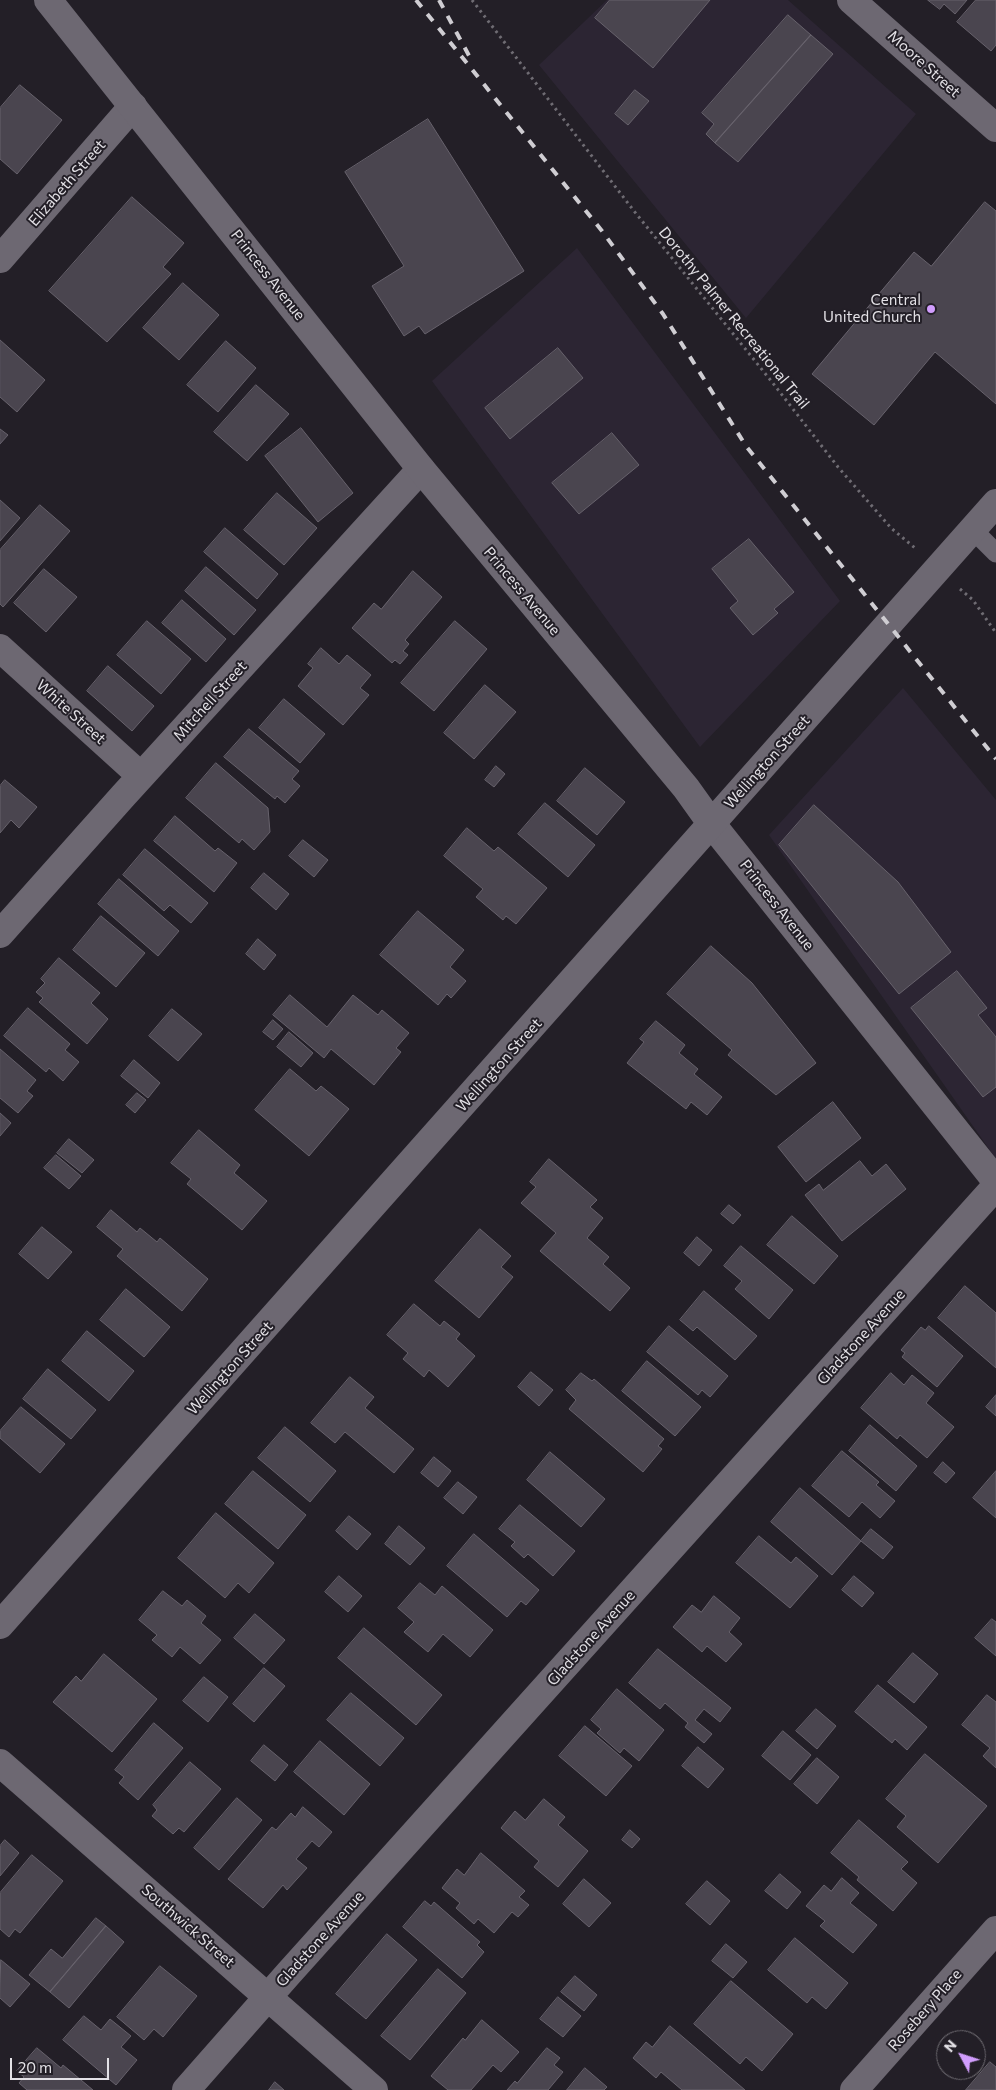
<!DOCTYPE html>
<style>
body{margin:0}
#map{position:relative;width:996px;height:2090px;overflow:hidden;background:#231f27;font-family:Commissioner,sans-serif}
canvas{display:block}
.north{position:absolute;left:936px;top:2030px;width:50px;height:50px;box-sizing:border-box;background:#231f27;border:1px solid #706d73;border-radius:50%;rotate:310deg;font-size:14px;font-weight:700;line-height:20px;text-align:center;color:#e3e1e6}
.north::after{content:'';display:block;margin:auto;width:18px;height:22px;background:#d19dfd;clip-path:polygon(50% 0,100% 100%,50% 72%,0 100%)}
.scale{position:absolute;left:10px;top:2058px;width:99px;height:22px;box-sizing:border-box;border:2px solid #e3e1e6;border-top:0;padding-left:6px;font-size:15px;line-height:18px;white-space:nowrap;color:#e3e1e6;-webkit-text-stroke:4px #231f27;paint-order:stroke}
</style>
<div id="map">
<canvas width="996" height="2090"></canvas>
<div class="north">N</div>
<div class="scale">20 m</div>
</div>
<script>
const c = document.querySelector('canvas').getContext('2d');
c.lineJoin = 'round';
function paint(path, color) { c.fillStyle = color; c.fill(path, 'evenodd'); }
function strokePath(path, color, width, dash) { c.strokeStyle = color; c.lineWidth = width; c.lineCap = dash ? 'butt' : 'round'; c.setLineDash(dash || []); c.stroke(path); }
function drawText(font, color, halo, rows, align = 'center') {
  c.font = font + ' Commissioner,sans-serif'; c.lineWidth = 4; c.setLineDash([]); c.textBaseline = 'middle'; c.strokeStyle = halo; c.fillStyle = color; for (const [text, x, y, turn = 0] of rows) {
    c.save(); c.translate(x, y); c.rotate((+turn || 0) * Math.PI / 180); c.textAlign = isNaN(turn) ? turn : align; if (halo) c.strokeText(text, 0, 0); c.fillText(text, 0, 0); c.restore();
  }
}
paint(new Path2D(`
 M607,0H788L916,114L746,318L539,65Z
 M577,248L840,601L700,747L432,381Z
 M903,688L996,800V1159L769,835Z`), '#2c2533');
const building = new Path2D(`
 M610,0H710L653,68L595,18Z
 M928,0H967L955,14L944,4L940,9Z
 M976,0H996V45L991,51L957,22Z
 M788,15L811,35L715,143L706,134L714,124L702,113Z
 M811,35L833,54L738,162L715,143Z
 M20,85L62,120L17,174L0,159V108Z
 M635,90L649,101L628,125L615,114Z
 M428,119L524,271L425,334L419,326L404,336L372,286L404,266L345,172Z
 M132,197L184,243L163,267L171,274L107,342L49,291Z
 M985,202L996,211V404L935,352L874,425L812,374L914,252L931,266Z
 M183,283L219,315L179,360L143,328Z
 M0,340L45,380L17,412L0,397Z
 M226,341L256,368L218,412L187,385Z
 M558,348L583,378L510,439L485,408Z
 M256,385L289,414L247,461L214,432Z
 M301,428L353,493L318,522L265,456Z
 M0,429L8,435L0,444Z
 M612,433L639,465L579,514L552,483Z
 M277,493L317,528L284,565L244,530Z
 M0,500L20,518L0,541Z
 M40,505L70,531L3,607L0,604V550Z
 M225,528L278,574L257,599L204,552Z
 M749,539L794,592L774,609L778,613L753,635L730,608L738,601L712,569Z
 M206,567L256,610L234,635L185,591Z
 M44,569L77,597L46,632L14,603Z
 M413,571L442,597L405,640L409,644L403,651L408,655L400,664L395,660L392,663L352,628L374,603L381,609Z
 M182,600L226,639L206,662L162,623Z
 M147,621L191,659L161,694L117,655Z
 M455,621L487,649L434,711L401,683Z
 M321,648L339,664L347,655L371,675L360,688L369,695L343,725L298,686L313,668L308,664Z
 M108,666L154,706L132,731L87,691Z
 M485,685L516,712L474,759L444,733Z
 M284,699L325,734L300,763L259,728Z
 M249,729L299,771L292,779L300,786L285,803L277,796L275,799L224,757Z
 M216,763L268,808L270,832L254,850L242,839L239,843L186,798Z
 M496,766L505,774L494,787L485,780Z
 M585,768L625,802L597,835L557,801Z
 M5,780L37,807L19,828L11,820L0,833V786Z
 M545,803L595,845L568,877L518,834Z
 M814,805L898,882L951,952L899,994L779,845Z
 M175,816L215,851L218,848L237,863L214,892L154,841Z
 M467,828L494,851L498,847L547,888L516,924L506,916L503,920L476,897L483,889L444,856Z
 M303,840L328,860L314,877L289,856Z
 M145,849L208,903L191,923L170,905L164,911L123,875Z
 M264,873L289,894L276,910L251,888Z
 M119,879L179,931L158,956L98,904Z
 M418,911L464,950L450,967L466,981L451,998L447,994L438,1005L380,955Z
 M101,916L145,953L116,987L73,950Z
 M258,939L276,955L264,970L246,954Z
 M711,946L752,983L816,1063L776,1095L728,1055L732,1050L667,994Z
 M59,958L100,993L91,1003L108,1019L87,1044L39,1002L43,998L36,992L45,983L41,979Z
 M957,971L987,1008L978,1015L996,1037V1087L983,1097L911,1008Z
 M290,995L327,1027L353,995L378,1015L382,1010L409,1033L396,1048L401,1052L374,1085L331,1049L324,1058L273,1015Z
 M28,1008L70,1044L65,1050L79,1062L63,1081L49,1068L46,1072L4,1036Z
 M172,1009L202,1034L178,1061L149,1036Z
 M273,1020L283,1029L273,1040L263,1032Z
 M656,1021L685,1045L679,1053L698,1069L694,1074L722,1097L707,1115L691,1102L686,1109L627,1063L644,1042L640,1039Z
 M289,1032L313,1053L301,1067L277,1047Z
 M0,1049L36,1080L27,1091L33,1096L18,1113L0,1098Z
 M134,1060L160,1083L148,1098L121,1076Z
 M290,1069L316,1091L321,1086L349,1109L309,1156L255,1110Z
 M137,1093L146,1100L135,1113L126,1105Z
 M833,1102L861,1138L806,1182L778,1147Z
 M0,1113L11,1123L0,1136Z
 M199,1130L240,1165L234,1173L267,1201L242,1230L187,1184L191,1179L171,1163Z
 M69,1139L94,1160L82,1173L57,1153Z
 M56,1155L81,1176L69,1189L44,1168Z
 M549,1159L597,1200L590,1207L603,1218L587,1238L609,1257L603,1264L630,1288L610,1311L540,1251L556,1233L521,1203L536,1187L530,1182Z
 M860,1161L872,1176L886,1164L906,1189L842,1241L805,1195L819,1184L823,1190Z
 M729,1205L741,1215L733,1224L721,1214Z
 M111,1210L137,1232L140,1228L157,1242L160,1238L208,1279L182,1311L117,1256L123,1249L97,1227Z
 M792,1216L838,1256L814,1284L767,1245Z
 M42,1227L72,1252L48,1279L19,1254Z
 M480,1229L511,1256L501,1267L513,1277L479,1318L435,1281Z
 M697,1237L712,1250L699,1266L684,1253Z
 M741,1246L793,1290L769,1319L735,1289L742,1281L724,1266Z
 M965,1286L996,1313V1368L938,1318Z
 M126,1289L170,1327L144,1357L100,1320Z
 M704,1291L757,1336L735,1360L697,1327L693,1331L680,1320Z
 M414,1304L440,1326L444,1321L460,1334L456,1339L475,1356L448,1387L429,1370L424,1377L403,1359L408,1353L387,1335Z
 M669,1326L728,1376L710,1397L702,1390L698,1395L647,1352Z
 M929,1326L963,1356L937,1387L902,1357L905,1353L901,1350L921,1327L925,1330Z
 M87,1331L134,1371L109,1401L62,1361Z
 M647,1361L701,1407L675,1436L622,1391Z
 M48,1369L96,1410L71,1439L23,1399Z
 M531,1372L553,1390L539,1406L518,1387Z
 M581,1373L592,1381L594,1379L664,1439L658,1446L662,1449L643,1472L569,1409L576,1400L566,1390Z
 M891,1373L904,1385L912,1375L934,1393L926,1403L954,1427L927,1458L900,1435L897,1439L861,1408Z
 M350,1377L374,1397L365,1408L414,1449L394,1473L345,1432L335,1443L311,1423Z
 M996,1395V1416L986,1407Z
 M21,1407L65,1444L40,1473L0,1438V1431Z
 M870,1425L917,1466L896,1491L849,1451Z
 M285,1427L336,1471L310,1502L258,1458Z
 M842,1451L879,1482L876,1485L895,1501L880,1518L862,1502L849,1517L812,1486Z
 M550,1452L605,1499L581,1527L527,1480Z
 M434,1457L451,1471L438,1487L421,1473Z
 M943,1462L955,1473L946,1483L934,1473Z
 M253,1471L306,1515L278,1549L225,1504Z
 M996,1471V1518L973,1498Z
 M458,1482L477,1497L463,1514L444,1498Z
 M800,1488L861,1541L832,1575L771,1522Z
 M520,1505L575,1551L553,1576L528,1554L524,1558L511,1546L515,1542L499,1529Z
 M216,1513L274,1563L249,1593L238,1583L225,1598L178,1558Z
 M349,1516L371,1534L357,1550L336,1531Z
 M399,1526L425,1548L410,1565L385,1544Z
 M871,1529L893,1547L883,1559L861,1541Z
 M474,1534L539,1590L526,1605L521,1601L507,1617L447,1566Z
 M759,1536L791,1563L796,1557L818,1576L790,1608L736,1563Z
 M339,1576L362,1596L348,1612L325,1592Z
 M854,1576L874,1593L862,1607L842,1590Z
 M420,1583L435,1595L442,1586L493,1630L470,1657L443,1634L428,1652L404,1632L414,1622L398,1608Z
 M163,1591L182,1606L187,1600L206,1616L201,1623L221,1640L200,1664L180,1647L172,1657L152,1640L157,1635L139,1620Z
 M714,1596L740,1618L729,1632L742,1644L726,1662L707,1646L702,1652L673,1627L692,1605L701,1612Z
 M255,1614L285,1640L264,1664L234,1638Z
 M992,1619L996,1622V1656L975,1638Z
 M364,1628L442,1695L416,1725L338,1658Z
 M658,1649L731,1708L720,1722L704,1709L695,1720L712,1734L704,1743L685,1727L688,1723L665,1703L660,1709L629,1683Z
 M913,1653L938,1674L914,1703L888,1682Z
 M104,1654L157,1699L112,1752L53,1702L76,1676L81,1681Z
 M264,1668L285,1686L254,1722L233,1704Z
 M204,1677L228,1697L208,1722L183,1701Z
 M878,1685L927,1727L907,1750L895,1739L892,1743L855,1712Z
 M617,1689L664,1730L639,1761L624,1748L620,1753L597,1733L601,1729L591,1720Z
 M351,1693L404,1738L380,1766L327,1720Z
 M987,1695L996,1702V1768L983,1756L990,1748L962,1725Z
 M816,1709L836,1726L817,1749L796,1731Z
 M154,1723L183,1748L138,1800L119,1783L124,1777L115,1770Z
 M585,1726L632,1766L606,1796L559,1756Z
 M783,1731L811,1755L790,1780L762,1756Z
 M320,1741L370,1784L344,1815L294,1772Z
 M264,1745L288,1765L275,1781L251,1761Z
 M698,1747L724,1769L708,1788L682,1766Z
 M925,1754L987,1806L938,1863L897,1827L906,1816L886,1799Z
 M817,1758L839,1777L817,1804L794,1784Z
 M190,1762L221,1789L184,1832L179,1828L173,1834L152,1816L157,1810L153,1805Z
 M237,1798L262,1820L219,1870L194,1848Z
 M544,1799L565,1817L558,1825L588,1851L558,1887L534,1867L539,1861L501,1828L515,1811L525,1820Z
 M303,1807L332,1832L319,1847L312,1841L296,1859L307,1868L287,1890L283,1885L263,1908L228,1879L272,1827L276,1830L291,1813L295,1817Z
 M859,1820L908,1862L901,1869L917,1883L893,1911L857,1880L859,1877L831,1853Z
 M630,1830L640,1839L632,1848L622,1840Z
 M5,1840L19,1853L0,1876V1846Z
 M481,1853L525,1891L519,1897L529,1905L518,1917L512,1912L494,1933L478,1919L474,1924L456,1908L460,1903L442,1888L457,1869L464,1875Z
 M32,1855L63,1881L20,1933L15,1929L9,1937L0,1929V1893Z
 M780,1874L801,1892L787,1909L765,1891Z
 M842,1878L859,1893L850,1903L877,1925L853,1953L820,1926L825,1921L806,1906L824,1885L831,1891Z
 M584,1879L611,1903L589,1927L563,1904Z
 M707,1881L730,1901L710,1925L686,1904Z
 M425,1901L431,1906L434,1902L480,1942L477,1945L484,1952L462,1978L403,1927Z
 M96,1918L106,1926L50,1992L29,1975L51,1949L62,1958Z
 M106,1926L124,1942L69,2008L50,1992Z
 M387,1934L417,1960L366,2019L336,1994Z
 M795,1938L848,1983L826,2009L812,1997L807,2003L768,1970Z
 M726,1944L747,1962L733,1978L712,1961Z
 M1,1960L30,1984L10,2007L0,1998Z
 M160,1966L197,1996L163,2037L154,2029L144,2040L117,2017Z
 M438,1969L466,1993L410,2060L381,2036Z
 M575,1976L597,1995L584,2011L561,1992Z
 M731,1981L793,2034L762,2071L746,2057L740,2064L694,2024Z
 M558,1997L581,2016L563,2037L540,2019Z
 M84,2016L101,2030L110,2019L131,2036L121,2047L137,2060L116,2085L63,2040Z
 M482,2020L519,2052L501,2072L493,2065L471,2090H448L431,2076L463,2038L465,2040Z
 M670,2026L745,2090H682L661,2072L656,2078L633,2058L646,2042L652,2047Z
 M37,2048L61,2068L63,2065L93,2090H27L19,2083L24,2077L17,2071Z
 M547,2048L560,2058L554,2065L563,2072L548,2090H507L515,2081L517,2083Z
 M990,2062L996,2067V2090H966Z
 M585,2068L607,2087L604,2090H567Z
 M275,2082L284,2090H269Z`);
paint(building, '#4a454f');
strokePath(building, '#67626c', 1);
strokePath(new Path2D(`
 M472,0L634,211L772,382L838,467L891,528L915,548
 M960,589L973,600L996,633`), '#6f6c73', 3, [2.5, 4]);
strokePath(new Path2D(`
 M973,530L996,553`), '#6d6872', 19);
strokePath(new Path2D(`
 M851,0L996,128
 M0,259L133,106
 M0,648L141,776
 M711,823L996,1181
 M0,934L123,796L421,469
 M0,1763L374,2090
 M186,2090L289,1973L996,1186
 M854,2090L996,1930`), '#6d6872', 28);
strokePath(new Path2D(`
 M48,0L421,469L686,788L711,823
 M0,1625L996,503`), '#6d6872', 28);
strokePath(new Path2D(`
 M416,0L602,231L663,314L746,446L996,759
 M439,0L473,63`), '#cfcdd2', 4, [9, 9]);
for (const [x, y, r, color] of [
 [931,309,5,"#d19dfd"]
]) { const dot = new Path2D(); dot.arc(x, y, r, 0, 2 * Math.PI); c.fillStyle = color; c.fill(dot); strokePath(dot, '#231f27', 2); }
drawText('15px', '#e3e1e6', '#231f27', [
 ["Moore Street",924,64,42],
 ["Elizabeth Street",67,183,-49],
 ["Princess Avenue",268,275,52],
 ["Dorothy Palmer Recreational Trail",734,318,51],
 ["Princess Avenue",522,591,50],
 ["Mitchell Street",210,701,-48],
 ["White Street",71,712,42],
 ["Wellington Street",767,762,-48],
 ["Princess Avenue",777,905,52],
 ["Wellington Street",499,1065,-48],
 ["Gladstone Avenue",861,1337,-48],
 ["Wellington Street",230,1368,-48],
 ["Gladstone Avenue",591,1638,-48],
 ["Southwick Street",188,1926,41],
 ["Gladstone Avenue",320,1939,-48],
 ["Rosebery Place",925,2010,-49]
]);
drawText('15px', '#e3e1e6', '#231f27', [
 ["Central",921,300],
 ["United Church",921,317]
], 'right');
</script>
